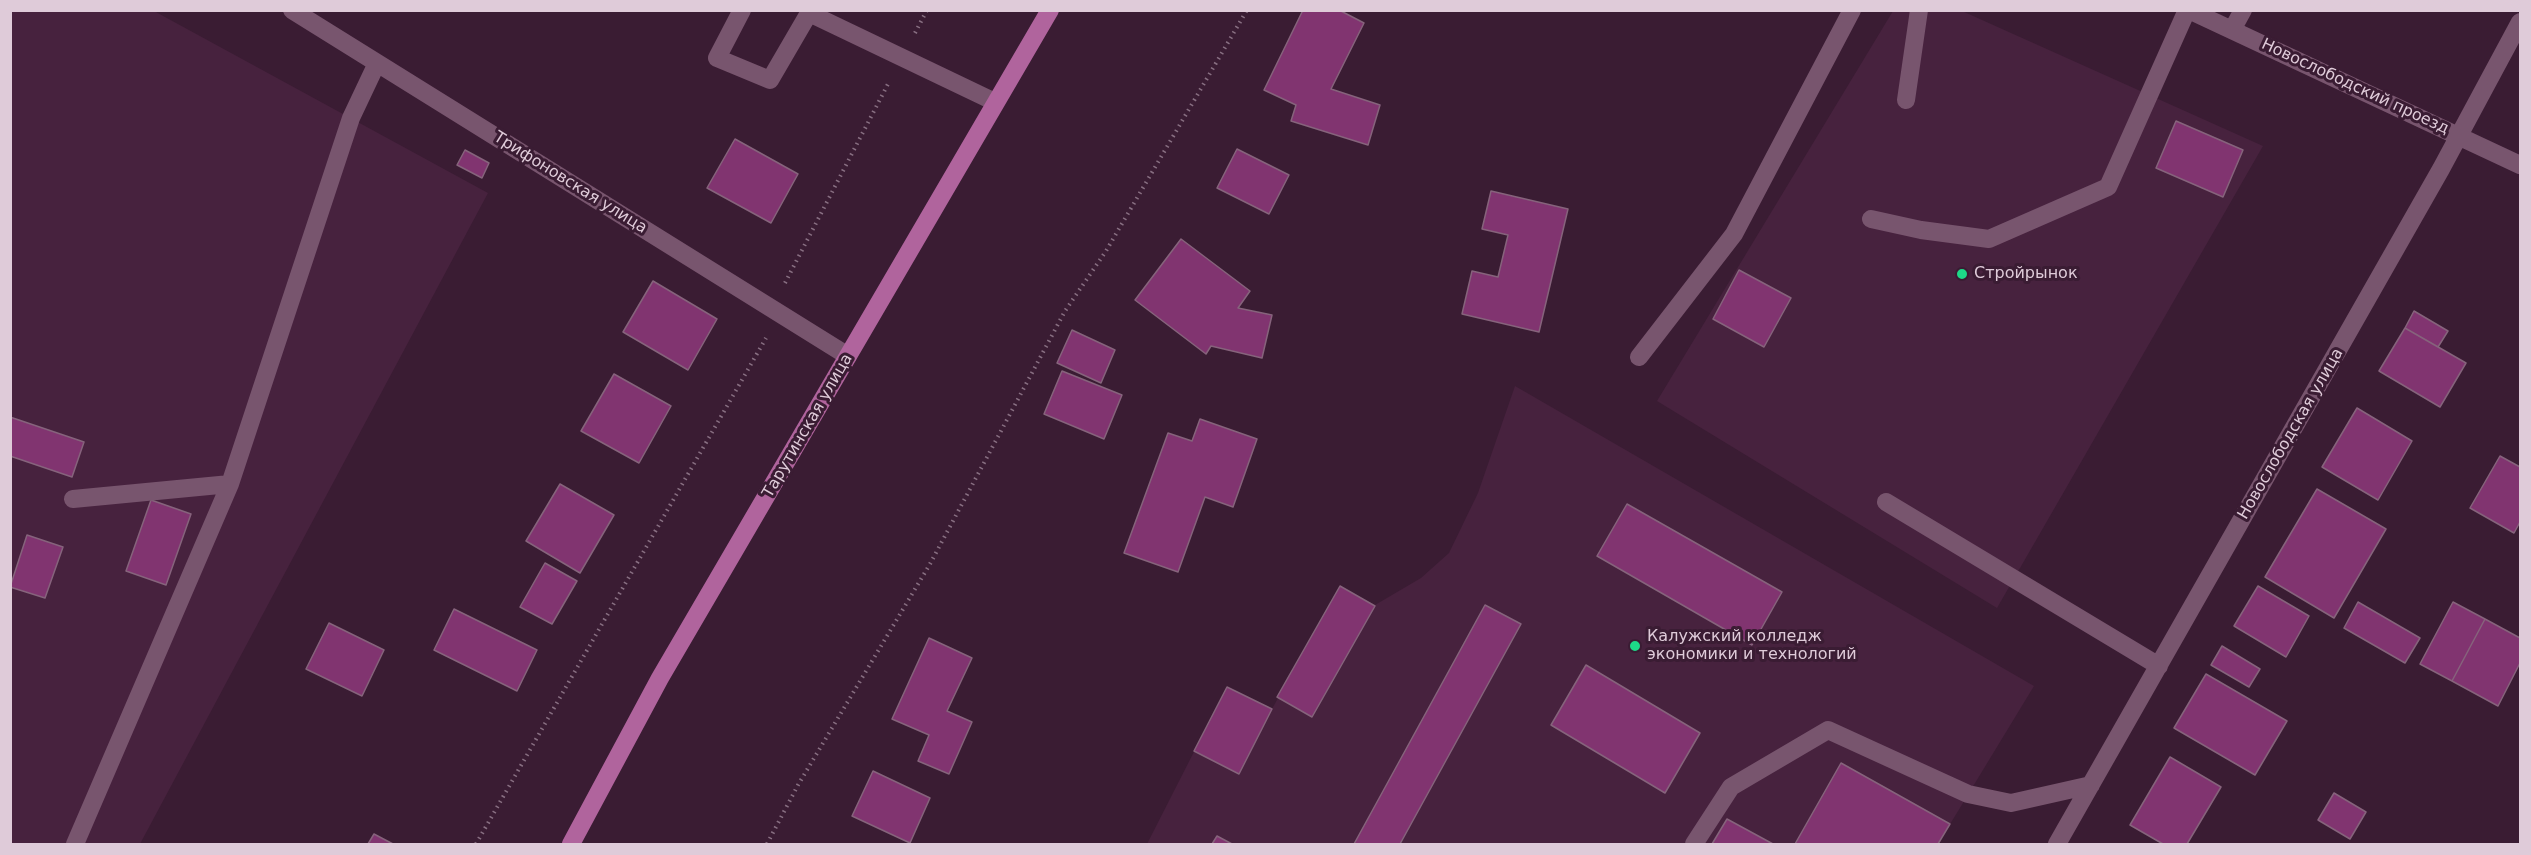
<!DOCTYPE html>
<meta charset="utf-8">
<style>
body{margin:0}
#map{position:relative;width:2531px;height:855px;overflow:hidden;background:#3a1c33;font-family:"DejaVu Sans",sans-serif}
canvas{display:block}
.frame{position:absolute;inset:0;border:12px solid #dfcbd9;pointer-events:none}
</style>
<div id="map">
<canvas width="2531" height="855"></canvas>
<div class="frame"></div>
</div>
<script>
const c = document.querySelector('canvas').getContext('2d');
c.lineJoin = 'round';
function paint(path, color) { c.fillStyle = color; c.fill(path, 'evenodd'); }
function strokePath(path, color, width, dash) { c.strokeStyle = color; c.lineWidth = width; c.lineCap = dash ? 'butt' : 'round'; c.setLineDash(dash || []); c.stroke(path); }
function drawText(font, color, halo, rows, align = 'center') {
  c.font = font + ' "DejaVu Sans",sans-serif'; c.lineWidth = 6; c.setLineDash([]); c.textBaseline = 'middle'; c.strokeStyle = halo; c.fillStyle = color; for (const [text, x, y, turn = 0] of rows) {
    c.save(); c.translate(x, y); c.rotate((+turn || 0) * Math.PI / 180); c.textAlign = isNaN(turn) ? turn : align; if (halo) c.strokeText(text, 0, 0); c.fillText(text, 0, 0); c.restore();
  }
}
paint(new Path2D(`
 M10,11H154L488,193L140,844H11Z
 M1893,11H1962L2263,146L1997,608L1657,401Z
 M1515,386L2034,686L1938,844H1147L1227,687L1272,709L1340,586L1375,605L1421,578L1449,553L1478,493Z`), '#47223e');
const building = new Path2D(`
 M1303,10H1339L1364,23L1331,89L1380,105L1368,145L1291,121L1296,105L1264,90Z
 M2176,121L2243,150L2223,197L2156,168Z
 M735,139L798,174L771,223L707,188Z
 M1237,149L1289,175L1269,214L1217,188Z
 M465,150L489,163L482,178L457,165Z
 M1491,191L1568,209L1539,332L1462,314L1472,271L1498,277L1508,235L1482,229Z
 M1181,239L1250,291L1238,308L1272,315L1262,358L1211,346L1206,354L1135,300Z
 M1739,270L1791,298L1764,347L1713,319Z
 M653,281L717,319L688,370L623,332Z
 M2414,311L2448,331L2438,347L2405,328Z
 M2405,328L2466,363L2440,407L2379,371Z
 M1072,330L1115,350L1101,383L1057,363Z
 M1062,371L1122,395L1104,439L1044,414Z
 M614,374L671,406L639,463L581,431Z
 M2357,408L2412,441L2378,500L2322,467Z
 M10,417L84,442L72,477L10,456Z
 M1200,419L1257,439L1233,507L1205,497L1178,572L1124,553L1168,433L1192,441Z
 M2500,456L2520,467V522L2514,533L2470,508Z
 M560,484L614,515L580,573L526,541Z
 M2317,489L2386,529L2334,618L2265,577Z
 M151,500L191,514L166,585L126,571Z
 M1627,504L1782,592L1752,645L1597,556Z
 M27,535L63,547L45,598L10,587Z
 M545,563L577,581L552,624L520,607Z
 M1340,586L1375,606L1312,717L1277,697Z
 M2258,586L2309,616L2286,657L2234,626Z
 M2358,602L2420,638L2405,663L2344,628Z
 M2453,602L2485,619L2452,681L2420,664Z
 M1485,605L1521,624L1400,844H1354Z
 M454,609L537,650L517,691L434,650Z
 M2485,619L2520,638V663L2498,706L2452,681Z
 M329,623L384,650L362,696L306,669Z
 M929,638L972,658L947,711L972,722L949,774L918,761L929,735L892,719Z
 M2222,646L2260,669L2249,687L2211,665Z
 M1586,665L1700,733L1665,793L1551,725Z
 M2206,674L2287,721L2255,775L2174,728Z
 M1227,687L1272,709L1239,774L1194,751Z
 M2170,757L2221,787L2187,844H2163L2130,825Z
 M1841,763L1950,824L1938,844H1795Z
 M873,771L930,798L910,843L852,816Z
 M2334,793L2366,812L2350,839L2318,820Z
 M1727,819L1773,844H1712Z
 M374,834L393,844H368Z
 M1217,836L1232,844H1212Z`);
paint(building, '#813470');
strokePath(building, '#86637c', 1.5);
strokePath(new Path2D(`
 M915,33L927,10
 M785,283L889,82
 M476,844L766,338
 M767,844L798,785L930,564L1065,311L1106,251L1247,10`), '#886f82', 4, [1.5, 4.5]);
strokePath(new Path2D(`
 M292,10L848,356
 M742,10L717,58L770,80L809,13L995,102
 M2189,10L2520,165
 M2232,30L2243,10
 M1906,100L1919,10
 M1871,219L1921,230L1989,239L2108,187L2187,10
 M1639,357L1734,234L1852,10
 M230,484L351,118L377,63
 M73,499L230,484L75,844
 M1886,502L2159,666
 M1694,844L1731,787L1828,730L1968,794L2011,803L2091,785
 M2057,844L2441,169L2520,22`), '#78556e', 18);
strokePath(new Path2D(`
 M571,844L660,678L1050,10`), '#b0649d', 18);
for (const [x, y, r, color] of [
 [1962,274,6,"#1dd988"],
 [1635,646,6,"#1dd988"]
]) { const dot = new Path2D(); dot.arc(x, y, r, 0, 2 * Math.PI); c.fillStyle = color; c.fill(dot); strokePath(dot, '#3a1c33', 2); }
drawText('16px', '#dfcbd9', '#3a1c33', [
 ["Новослободский проезд",2355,87,25],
 ["Трифоновская улица",570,183,32],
 ["Тарутинская улица",808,426,-60],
 ["Новослободская улица",2291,434,-60]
]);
drawText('16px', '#dfcbd9', '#3a1c33', [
 ["Стройрынок",1974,274],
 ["Калужский колледж",1647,637],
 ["экономики и технологий",1647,655]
], 'left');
</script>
